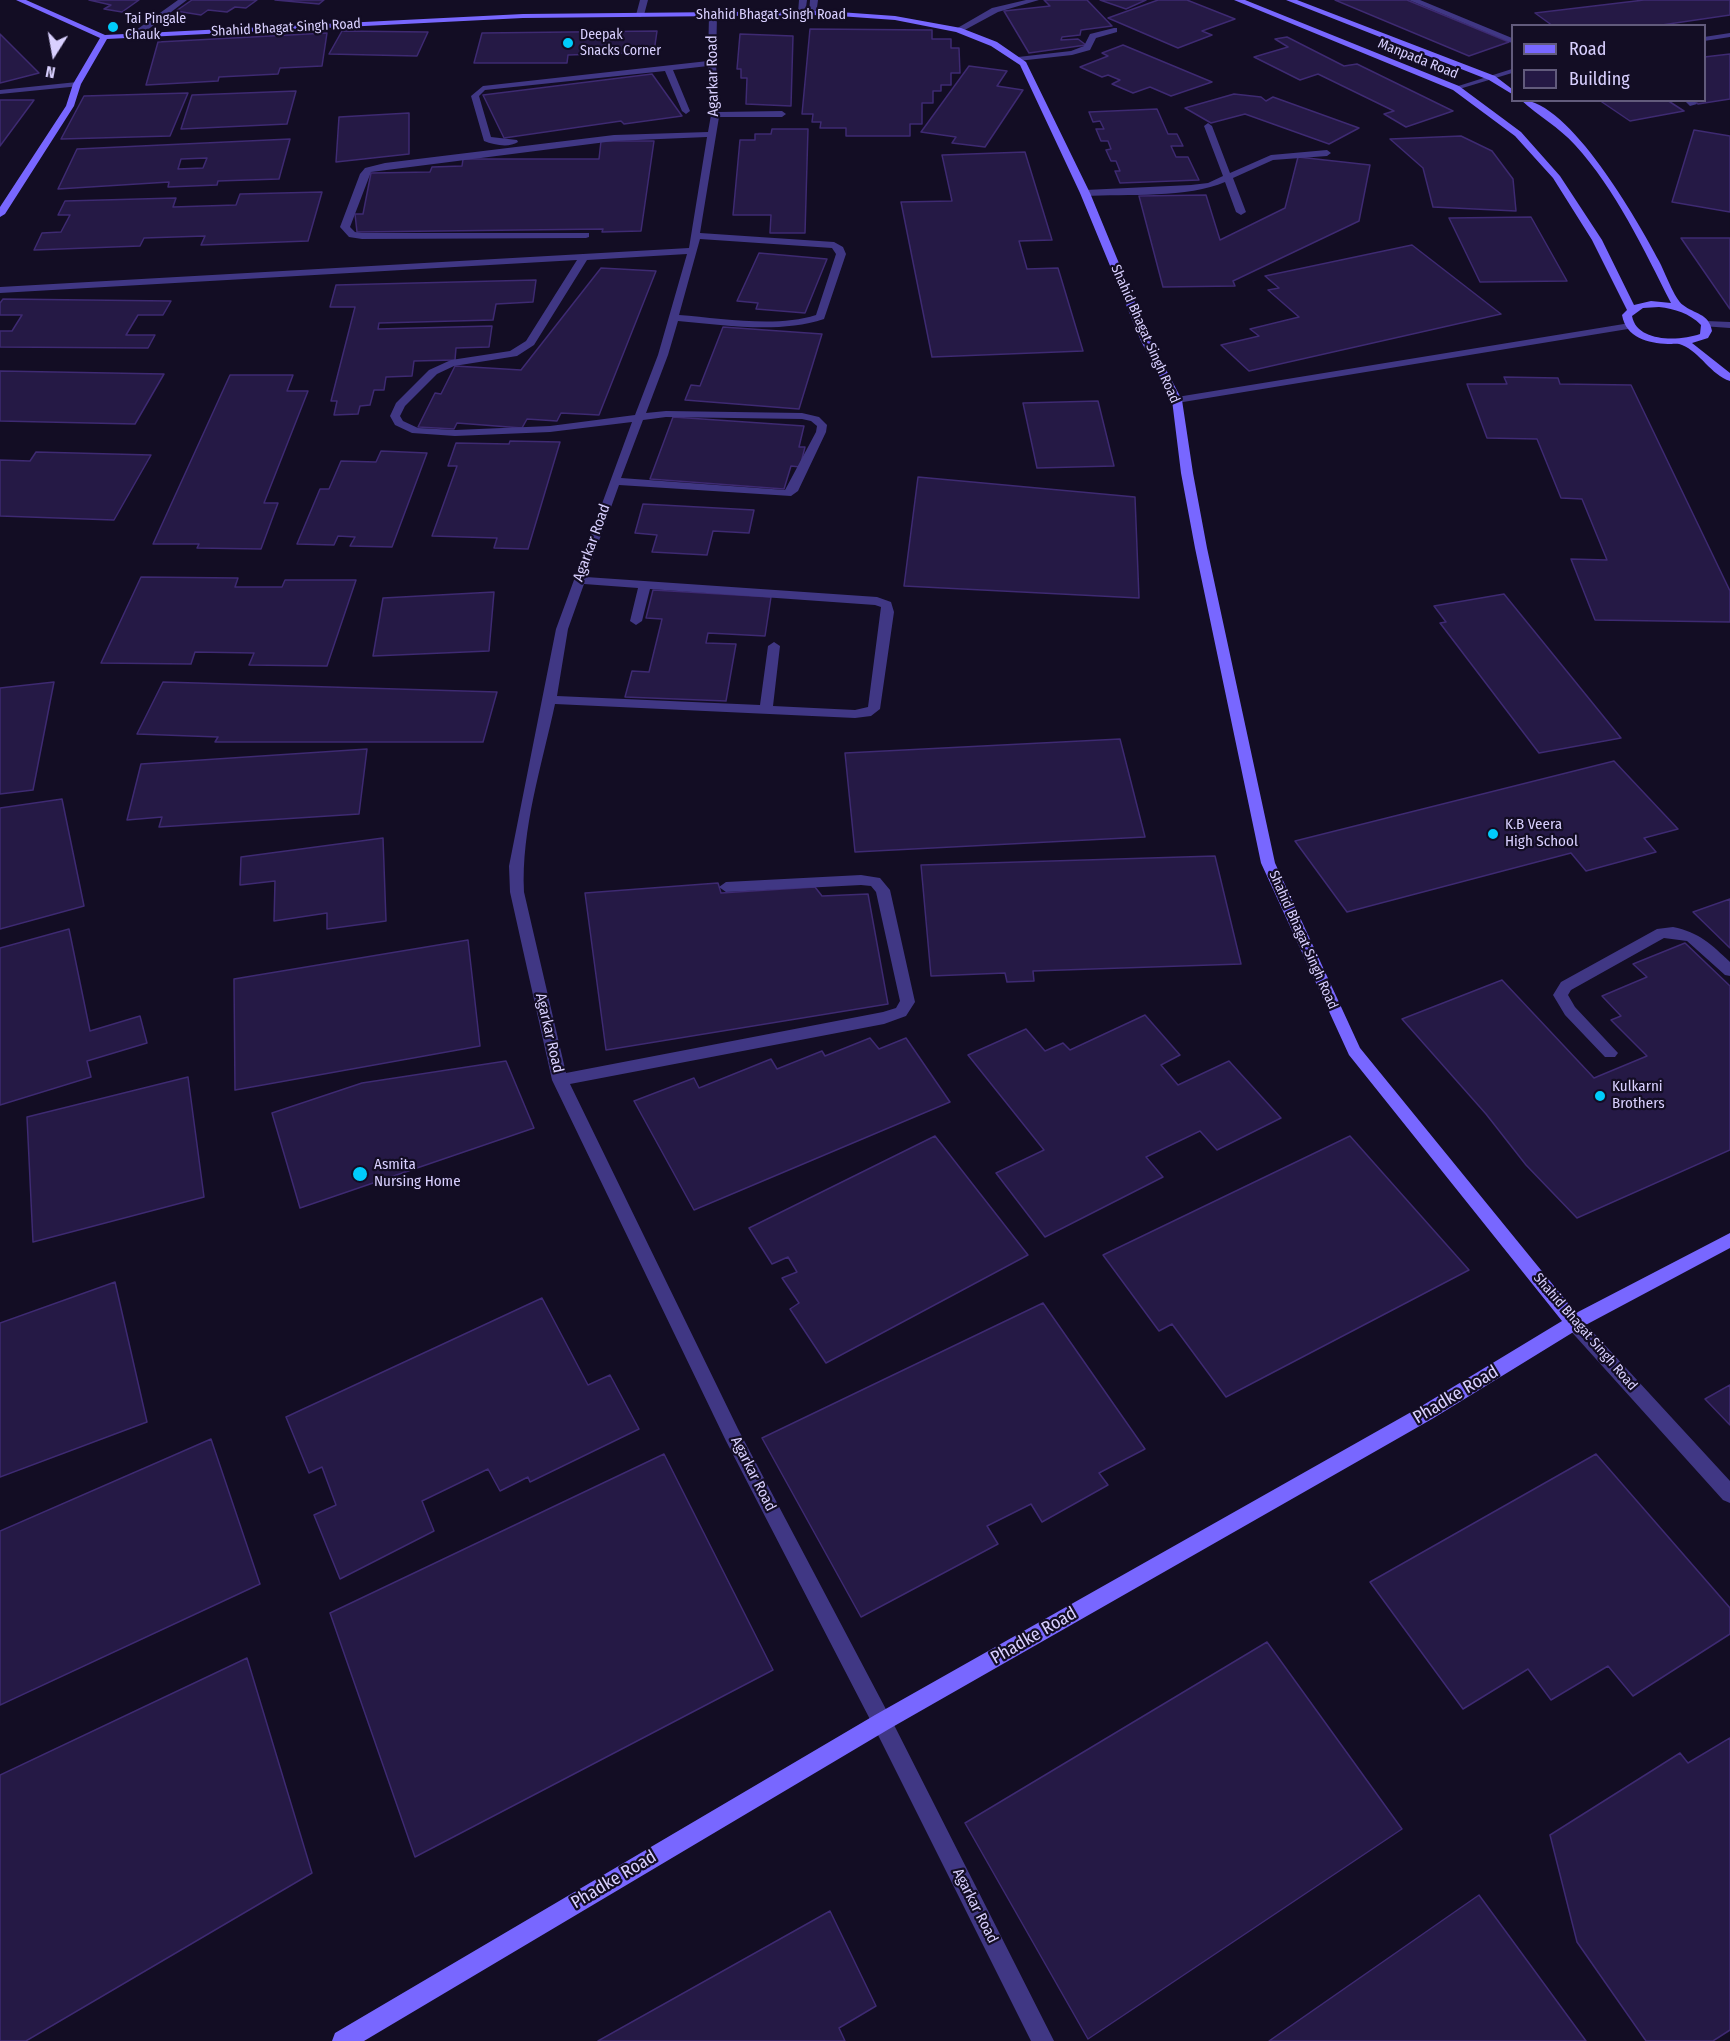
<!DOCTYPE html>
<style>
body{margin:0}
#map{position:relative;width:1730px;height:2041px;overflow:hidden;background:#130d24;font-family:"Fira Sans Condensed",sans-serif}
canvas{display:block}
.legend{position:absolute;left:1511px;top:24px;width:195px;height:78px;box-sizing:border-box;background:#130d24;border:2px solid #625b7c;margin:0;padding:8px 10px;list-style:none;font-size:18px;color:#d9d0ff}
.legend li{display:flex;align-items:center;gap:12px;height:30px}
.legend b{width:30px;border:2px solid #625b7c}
.north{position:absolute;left:24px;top:24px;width:60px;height:60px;-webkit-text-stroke:4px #130d24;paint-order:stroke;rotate:191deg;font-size:16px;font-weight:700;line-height:24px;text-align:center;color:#d9d0ff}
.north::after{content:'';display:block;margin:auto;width:21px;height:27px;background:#d9d0ff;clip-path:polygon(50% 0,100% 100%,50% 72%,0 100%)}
</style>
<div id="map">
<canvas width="1730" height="2041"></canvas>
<ul class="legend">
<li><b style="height:8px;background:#7867ff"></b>Road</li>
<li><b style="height:16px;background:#251945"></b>Building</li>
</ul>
<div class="north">N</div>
</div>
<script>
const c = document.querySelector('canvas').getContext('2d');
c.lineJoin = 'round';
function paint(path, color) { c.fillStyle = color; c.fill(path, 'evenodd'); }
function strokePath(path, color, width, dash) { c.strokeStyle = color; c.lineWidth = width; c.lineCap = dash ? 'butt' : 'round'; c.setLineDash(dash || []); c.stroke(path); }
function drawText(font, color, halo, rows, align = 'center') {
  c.font = font + ' "Fira Sans Condensed",sans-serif'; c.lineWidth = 4.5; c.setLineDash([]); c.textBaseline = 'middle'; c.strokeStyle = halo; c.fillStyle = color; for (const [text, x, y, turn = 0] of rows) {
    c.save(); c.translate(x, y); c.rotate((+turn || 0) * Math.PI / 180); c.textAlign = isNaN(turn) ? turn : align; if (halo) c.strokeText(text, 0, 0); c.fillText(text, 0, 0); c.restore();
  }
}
const building = new Path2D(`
 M89,0H139L122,12L104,9L111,5Z
 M192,0H257L246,8L235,7L227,12L208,10L201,15L176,11Z
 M275,0H324L319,4Z
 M1044,0H1087L1112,26L1081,30L1080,35L1062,37L1061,40L1078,39L1086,45L1029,53L1004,11L1050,6Z
 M1100,0H1146L1126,9Z
 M1158,0H1187L1235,19L1202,31L1212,35L1178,48L1108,18Z
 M1335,0H1407L1509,42L1469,56Z
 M1644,0H1730V15L1655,26H1553L1535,13Z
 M810,29L932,30V39H951V48H959L960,73H951V85H941V91H933V103H922V124H910V136H846V128H820L821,122H812L813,114H802Z
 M342,31L428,32L417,56L329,54Z
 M657,31L654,52L568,55L567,63H474L482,33Z
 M327,33L322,66L280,68L278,74L219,77L218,81L146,85L158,42Z
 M0,34L39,73L0,83Z
 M740,34L793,36L791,106L746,104L747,78H741V69H737Z
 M1287,37L1344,66L1357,64L1453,111L1406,127L1384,114L1394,111L1318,74L1300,80L1254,57L1288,47L1275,39Z
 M1123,45L1212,82L1171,96L1150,87L1133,93L1112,84L1120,80L1108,75L1102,77L1080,67L1108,56L1102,53Z
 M1730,54V99L1698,104L1694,100H1704V57Z
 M969,66L1007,71L997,86L1023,90L985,147L952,143L956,137L921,132Z
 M652,74L682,116L624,124L621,121L504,138L483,95Z
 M296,91L287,124L181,129L192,95Z
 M188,93L170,136L61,139L84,96Z
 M1234,94L1261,97L1266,101L1273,97L1359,128L1329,144L1245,114L1211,123L1185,108Z
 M0,100H34L0,146Z
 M1599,100H1667L1684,111L1630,121Z
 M1157,109L1168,134H1177L1183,146H1171L1176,157H1188L1199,180L1120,183L1115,171H1120L1116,161H1111L1106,150L1111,149L1108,141H1101L1096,129H1104L1100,121L1093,122L1089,112Z
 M409,113V154L336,162L339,117Z
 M772,129H808L805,233H770L771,215H733L740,140H755V134H771Z
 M1694,130L1730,136V212L1672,202Z
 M1461,136L1492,151L1513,179L1516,211L1433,207L1423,168L1390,139Z
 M290,139L279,179L218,181L217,185L168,187L169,182L58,189L77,149ZM207,158L203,168L178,169L181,159Z
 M601,141H654L641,231L602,232L603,229L357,232L355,214H363L371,173L430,172L432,167L462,166L463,159H599Z
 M1025,152L1052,240L1019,241L1027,269L1058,268L1083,351L932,357L901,202L952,201L942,155Z
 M1298,157L1370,165L1359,221L1233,281L1235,286L1163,287L1139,196L1206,195L1220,240L1285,208Z
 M322,192L308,241L201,245L205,236L144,238L140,246L34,250L42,233L61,232L70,215H58L65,201L176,198L173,207L236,205L240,194Z
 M1531,217L1567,281L1480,282L1449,218Z
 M1681,238H1730V309Z
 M1412,245L1501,314L1249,371L1221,345L1259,336L1250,329L1299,317L1268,290L1279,288L1265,276Z
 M759,253L827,259L805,313L756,309L758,303L737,301Z
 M601,268L656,271L599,415L561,413L557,421L527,419L522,428L457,423L454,429L418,427L435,393L441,394L455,366L521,370Z
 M536,280L533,302L496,304L493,320L379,323L378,329L492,326L489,347L456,348L455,360L414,361L412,376L386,377L384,390H374L370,405L360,406L358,414L334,415L337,401H331L355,307H330L336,285Z
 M3,299L171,301L163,315H138L126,335H155L148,348L0,347V331H12L22,315H0V303Z
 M723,327L822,334L799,409L685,400L691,385L700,386Z
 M0,371L164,374L135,424L0,421Z
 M230,375H293L287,391H308L264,503H278L261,549L197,548L199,544H153Z
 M1504,377L1558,378L1560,384L1631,385L1730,591V622L1595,620L1571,559L1607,560L1582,499L1561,498L1537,439L1487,438L1467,384H1507Z
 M1098,401L1114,466L1037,468L1023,403Z
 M673,417L804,426L799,447H805L800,467L791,466L784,489L650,479Z
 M510,441L560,442L528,549L494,548L497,538L432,536L457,466H448L456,443L509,444Z
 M381,451L427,453L392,547L350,546L355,537L338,536L334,545L297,544L320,489H329L341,461L376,462Z
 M36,452L151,455L114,520L0,516V460L30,461Z
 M918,477L1135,497L1139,598L904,586Z
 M643,504L754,510L749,533L713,531L707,555L652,552L657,535L635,533Z
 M141,577L238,578L235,587H282L285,580H356L327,666L249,665L254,653L195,652L191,664L101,663Z
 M653,590L771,597L765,636L708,633L706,643L736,644L726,701L625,697L632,671L649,672L662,619L646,618Z
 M494,592L489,651L373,656L383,598Z
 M1504,594L1621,738L1539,753L1440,623L1446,622L1434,606Z
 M54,682L33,790L0,794V688Z
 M163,682L497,692L483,742H215L218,737L137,734Z
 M1120,739L1145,837L855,852L845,753Z
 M367,749L359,814L159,827L162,817L127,820L141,764Z
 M1614,761L1678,829L1644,838L1656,852L1586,871L1571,853L1347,912L1295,841Z
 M62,799L84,906L0,929V808Z
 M383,838L386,921L327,929V913L274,921L275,881L240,885L241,857Z
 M1215,856L1241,964L1033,971L1034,981L1007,982L1005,973L931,976L921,865Z
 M718,883L721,893L815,887L822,896L868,894L888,1004L606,1050L585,893Z
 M1730,899V948L1693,912Z
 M69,929L90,1031L140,1016L147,1043L87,1061L91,1077L0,1105V948Z
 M468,940L480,1046L235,1090L234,979Z
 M1685,943L1730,986V1150L1577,1218L1526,1165L1486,1114L1402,1019L1502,980L1594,1078L1647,1056L1611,1020L1621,1016L1602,996L1647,977L1633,964Z
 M1145,1015L1180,1055L1161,1065L1178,1085L1229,1061L1281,1118L1217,1150L1200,1131L1146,1157L1163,1177L1045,1237L996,1173L1044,1150L968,1055L1026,1029L1045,1051L1063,1043L1070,1050Z
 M870,1038L879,1049L906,1038L950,1102L694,1210L634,1101L694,1078L699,1088L771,1059L777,1069L822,1051L825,1056Z
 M506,1061L534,1128L300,1208L272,1113L362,1083Z
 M188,1077L204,1197L33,1242L27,1117Z
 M935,1136L1028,1255L826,1363L790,1309L799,1303L782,1278L797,1272L788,1257L772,1264L749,1228Z
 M1350,1136L1469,1270L1226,1397L1172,1324L1159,1331L1103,1255Z
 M115,1282L147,1422L0,1477V1323Z
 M542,1298L588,1385L610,1375L639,1429L530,1482L528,1477L500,1491L488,1469L422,1501L434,1531L340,1579L314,1515L336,1505L322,1467L309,1473L286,1417Z
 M1043,1303L1145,1449L1099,1473L1108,1485L1042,1522L1031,1504L987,1526L998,1544L861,1617L762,1438Z
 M1730,1385V1425L1705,1399Z
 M211,1439L260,1584L0,1705V1531Z
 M664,1454L773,1670L415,1857L330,1613Z
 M1596,1454L1730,1608V1634L1633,1696L1608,1666L1551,1700L1528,1669L1463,1709L1370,1582Z
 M1267,1642L1402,1829L1088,2039L965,1823Z
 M247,1658L312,1873L26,2041H0V1775Z
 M1730,1738V2030L1713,2041H1646L1577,1942L1550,1835L1680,1753L1688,1763Z
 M1479,1895L1586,2041H1269Z
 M830,1911L876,2006L839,2028L845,2041H598Z`);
paint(building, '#251945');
strokePath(building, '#3e2a72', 1.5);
paint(new Path2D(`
 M178,0H187L138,37H132V33Z
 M640,0H648L644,15L640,17L636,15Z
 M799,0H807L805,15L798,13Z
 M810,0H818L816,15L809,13Z
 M1026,0H1039L998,12L961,32L954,30L992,8Z
 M1409,0H1420L1512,38V43Z
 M713,13L717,15L716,63L719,112L782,111L786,114L782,117H719L700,233L834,242L843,247L846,254L824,319C778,334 725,325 678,321L668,355L646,413L666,411L802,413L819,417L827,425L826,432L798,491L791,496L619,485L586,577L877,597L891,602L894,612L880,709L871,716L855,718L555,704C542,765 521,829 524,892L566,1073L883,1012L896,1008L900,1001L876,892L871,886L861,885L726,892L719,887L726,882L861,875L880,878L890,890L915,1002L906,1016L884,1024L570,1084L738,1429L889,1715L1054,2041H1031L875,1729L726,1441L552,1080L510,892L509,866L556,629L632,422L550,432L455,436L412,433L395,425L390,416L396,403L429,370L451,360L510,351L526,341L577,260L0,293V287L689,248L707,137L614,141L371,172L350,227L355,232L362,233H589V237L586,238L362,239L349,237L340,227L360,174L365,168L385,163L614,135L708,132L711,115L708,66L673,70L690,111L686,114L682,111L665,71L485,90L479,96L491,137L517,140L518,142C509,148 494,145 484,141L471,96L483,86L708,61L709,15ZM700,239L832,248L836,254L816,315C776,328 720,318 679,315ZM687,254L658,355L635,415L550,426L455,430L418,428L403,421L400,416L405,406L437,374L454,366L517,356L534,345L587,260ZM666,417L802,419L811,421L817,426L816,432L785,490L621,478L643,420ZM584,584L638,588L630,621L636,625L642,621L650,589L875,605L881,607L868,707L855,710L773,706L780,646L774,642L768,646L760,705L557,696L568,629Z
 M1114,28H1117V32L1096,38L1090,50L1072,55L1018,61L1014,59L1018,57L1071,51L1084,46L1090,34Z
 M1730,33V37L1704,41V37Z
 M1512,69V73L1456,90L1452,88Z
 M77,82H80V86L0,94V90Z
 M1684,100H1694L1697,104L1690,106Z
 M1208,123L1212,126L1230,173L1271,155L1327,150L1331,153L1327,156L1273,160L1233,178L1246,212L1241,215L1236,212L1225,182C1189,198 1126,194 1085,196L1080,193L1085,190L1191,185L1208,183L1223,176L1204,126Z
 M1706,321L1730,322V328L1702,326V322Z
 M1630,323L1635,326L1634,328L1177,403L1172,400L1177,397Z
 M1673,927C1699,932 1712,945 1730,962V976L1725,975L1687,941L1664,938L1571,990L1568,995L1575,1007L1618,1053L1615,1057H1605L1565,1015L1553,995L1561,982L1657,929Z
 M1574,1315L1580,1318L1730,1481V1503L1723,1500L1568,1328L1565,1323L1568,1318Z`), '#403784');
paint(new Path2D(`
 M16,0H26L105,35L523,14L825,11L895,16L961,28L997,42L1026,62L1090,193L1151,341L1182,400L1193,473L1207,548L1275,863L1360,1048L1576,1313L1730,1233V1248L1580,1328L1432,1419L889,1729L364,2041H332L335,2033L875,1715L1420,1407L1562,1321L1349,1055L1261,863L1195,548L1181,473L1172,400L1141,341L1080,193L1020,65L991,46L956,32L895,20L825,15L523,18L107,39L81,84L74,106L5,214L0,217V207L66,106L73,84L100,38Z
 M1234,0H1245L1459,86L1521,132L1560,176L1602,240L1634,305L1651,301L1671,303C1643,248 1616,190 1575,145C1559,127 1538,116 1521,100C1569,100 1638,221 1659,261C1664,270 1675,300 1683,305C1694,314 1709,313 1712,331L1708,338L1692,343L1730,373V381C1711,375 1700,352 1682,345C1679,343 1672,344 1668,344C1648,343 1626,338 1622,315L1627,310L1592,240L1553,178L1515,136L1453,90ZM1659,307C1675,309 1689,313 1701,325L1700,334C1680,341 1637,343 1632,316L1643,308Z
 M1286,0H1297L1495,76L1512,89V94L1489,80Z`), '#7867ff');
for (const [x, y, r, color] of [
 [113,27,6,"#00ccfb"],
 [568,43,6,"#00ccfb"],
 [1493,834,6,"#00ccfb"],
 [1600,1096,6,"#00ccfb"],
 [360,1174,8,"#00ccfb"]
]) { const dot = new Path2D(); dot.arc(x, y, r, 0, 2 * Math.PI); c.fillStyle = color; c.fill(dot); strokePath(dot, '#130d24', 2); }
drawText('14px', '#d9d0ff', '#130d24', [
 ["Shahid Bhagat Singh Road",771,15],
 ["Shahid Bhagat Singh Road",286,28,-3],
 ["Manpada Road",1418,59,22],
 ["Shahid Bhagat Singh Road",1145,334,66],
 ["Shahid Bhagat Singh Road",1303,940,66],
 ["Shahid Bhagat Singh Road",1585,1332,49]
]);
drawText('14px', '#d9d0ff', '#130d24', [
 ["Tai Pingale",125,19],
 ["Chauk",125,35],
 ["Deepak",580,35],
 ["Snacks Corner",580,51]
], 'left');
drawText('15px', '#d9d0ff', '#130d24', [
 ["Agarkar Road",713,76,-91],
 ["Agarkar Road",592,543,-70],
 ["Agarkar Road",549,1033,77],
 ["Agarkar Road",753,1474,63],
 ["Agarkar Road",975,1906,63]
]);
drawText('15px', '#d9d0ff', '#130d24', [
 ["K.B Veera",1505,825],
 ["High School",1505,842],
 ["Kulkarni",1612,1087],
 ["Brothers",1612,1104],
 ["Asmita",374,1165],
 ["Nursing Home",374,1182]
], 'left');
drawText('18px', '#d9d0ff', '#130d24', [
 ["Phadke Road",1456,1395,-31],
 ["Phadke Road",1034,1636,-30],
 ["Phadke Road",614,1880,-31]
]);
</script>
